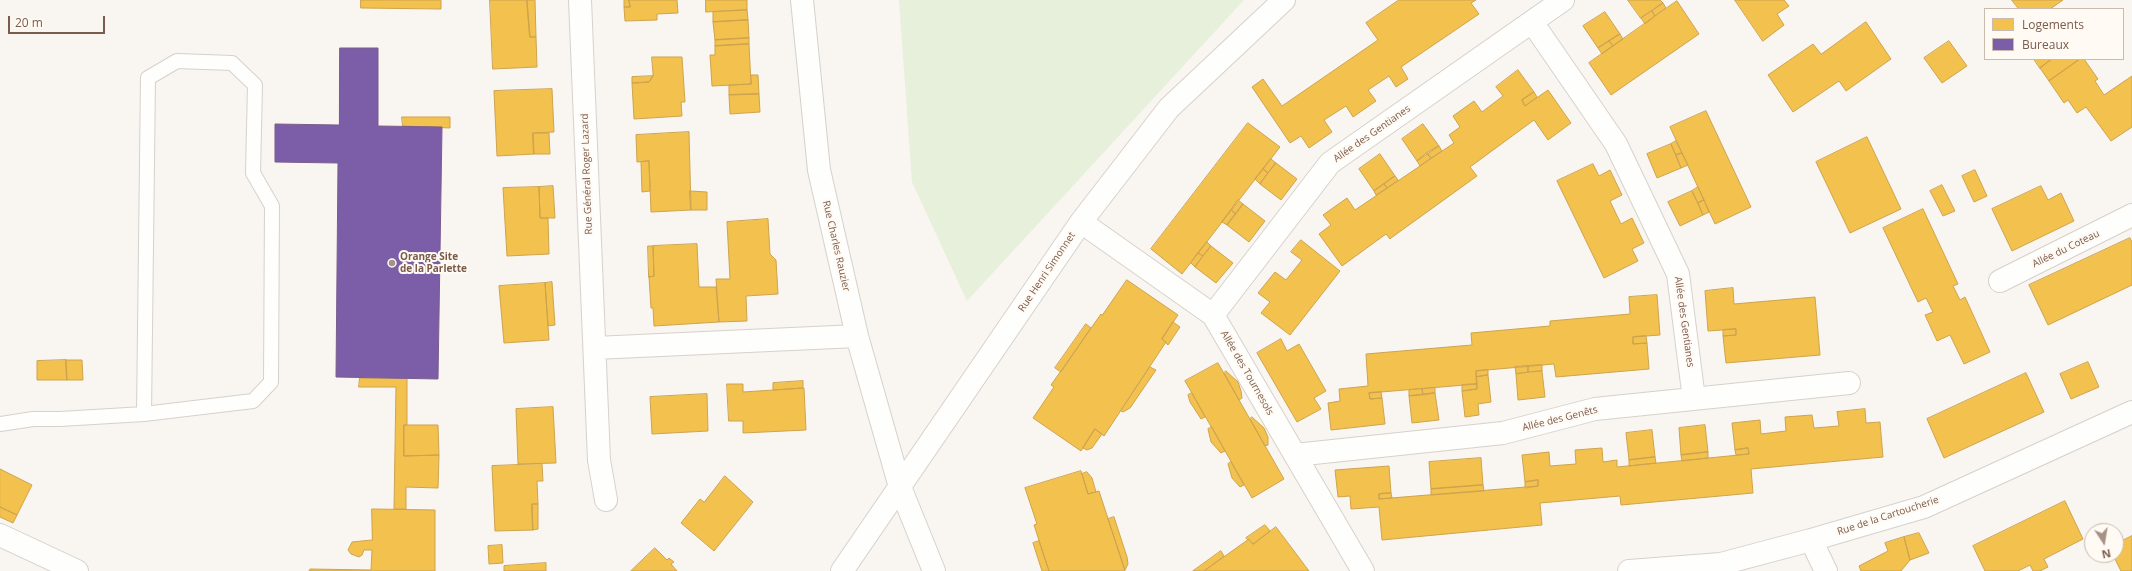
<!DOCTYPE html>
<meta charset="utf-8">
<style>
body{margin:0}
#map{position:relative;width:2132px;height:571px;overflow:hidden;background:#f9f5f0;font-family:"Open Sans",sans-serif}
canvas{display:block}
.legend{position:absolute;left:1984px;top:8px;width:140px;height:52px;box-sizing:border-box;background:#fffaf3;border:1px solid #cabbb1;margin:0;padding:5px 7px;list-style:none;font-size:12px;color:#7a5c4d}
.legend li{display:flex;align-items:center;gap:8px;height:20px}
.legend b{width:20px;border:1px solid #cabbb1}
.north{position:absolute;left:2084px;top:523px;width:40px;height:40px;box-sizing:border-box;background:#fffaf3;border:1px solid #cabbb1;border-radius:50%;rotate:168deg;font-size:11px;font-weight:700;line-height:16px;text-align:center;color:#7a5c4d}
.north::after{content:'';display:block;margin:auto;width:14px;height:18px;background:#a69286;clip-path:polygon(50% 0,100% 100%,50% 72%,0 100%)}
.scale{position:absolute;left:8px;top:16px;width:97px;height:18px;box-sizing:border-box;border:2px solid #7a5c4d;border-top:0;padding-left:5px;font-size:12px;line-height:14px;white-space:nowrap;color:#7a5c4d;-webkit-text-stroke:3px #fffaf3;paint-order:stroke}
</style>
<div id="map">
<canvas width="2132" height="571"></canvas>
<ul class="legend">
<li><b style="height:11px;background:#f2c14e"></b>Logements</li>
<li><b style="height:11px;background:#7b5ea7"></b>Bureaux</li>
</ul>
<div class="north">N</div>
<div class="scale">20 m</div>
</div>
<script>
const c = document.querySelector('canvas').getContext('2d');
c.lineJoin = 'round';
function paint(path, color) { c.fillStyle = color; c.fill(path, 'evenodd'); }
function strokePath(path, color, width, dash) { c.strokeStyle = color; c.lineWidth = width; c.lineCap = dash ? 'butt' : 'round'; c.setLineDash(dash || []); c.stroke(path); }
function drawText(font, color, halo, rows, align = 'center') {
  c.font = font + ' "Open Sans",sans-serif'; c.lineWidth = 4; c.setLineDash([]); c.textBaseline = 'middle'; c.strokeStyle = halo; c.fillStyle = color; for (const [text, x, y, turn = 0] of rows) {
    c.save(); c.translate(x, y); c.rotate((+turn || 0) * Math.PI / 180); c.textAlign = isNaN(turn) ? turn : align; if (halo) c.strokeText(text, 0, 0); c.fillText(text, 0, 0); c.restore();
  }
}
paint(new Path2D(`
 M899,0H1244L967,301L912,182Z`), '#e7f0db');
const homes = new Path2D(`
 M361,0H441V9L361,8Z
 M490,0H527L530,37H536L537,67L493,69Z
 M527,0H535L536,37H530Z
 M629,0L630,7H624V0Z
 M629,0H677L678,13L657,14V20L625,21L624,7H630Z
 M706,0H747V10L706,12Z
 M1399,0H1476L1471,3L1479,14L1401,67L1408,79L1396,87L1389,76L1368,90L1376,101L1353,117L1346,106L1324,120L1332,132L1309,148L1301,136L1290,143L1252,87L1263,79L1282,106L1378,40L1366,23Z
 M1628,0H1660L1663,3L1641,18Z
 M1735,0H1784L1789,6L1777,14L1784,25L1763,41Z
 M2012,0H2063L2050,9H2019Z
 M1677,1L1699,34L1611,95L1589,63Z
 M1663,3L1666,8L1655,16L1652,11Z
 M747,10L748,20L713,22V12Z
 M1652,11L1655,16L1645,24L1641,18Z
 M1605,12L1620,34L1598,48L1583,26Z
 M748,20L749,38L715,40L713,22Z
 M1866,22L1891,59L1846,91L1839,81L1793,112L1768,75L1813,44L1821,54Z
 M1620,34L1623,39L1613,46L1609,41Z
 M749,38V44L715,46V40Z
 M1609,41L1613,46L1602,54L1598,48Z
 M1949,41L1967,66L1942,83L1924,58Z
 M749,44L751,84L712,86L710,55H715V46Z
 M652,57H682L685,102H681L682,116L634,119L632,83L649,82L653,76Z
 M2034,59H2052L2040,68Z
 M2052,59H2080L2049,81L2040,68Z
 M2080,59H2084L2098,79L2095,81L2104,95L2132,76V127L2111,141L2086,107L2077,113L2068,100L2064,103L2049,81Z
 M1518,70L1534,92L1522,100L1525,106L1548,90L1571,123L1548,140L1534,120L1470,167L1477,176L1391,238L1390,239L1386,234L1342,266L1319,234L1331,225L1323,215L1347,198L1355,210L1454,143L1449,135L1460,127L1453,116L1474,101L1482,112L1503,96L1496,87Z
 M751,75H758L759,94L729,95V85L751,84Z
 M653,76L649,82L632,83V77Z
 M552,89L554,132L533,133L534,154L497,156L494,91Z
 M1534,92L1537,97L1525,106L1522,100Z
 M759,94L760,112L730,114L729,95Z
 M1706,111L1751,207L1715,224L1670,127Z
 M402,117H450V128L403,126Z
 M1248,123L1280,147L1182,274L1151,249Z
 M1423,124L1439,146L1417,161L1402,139Z
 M689,132L691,210L651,212L649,161L637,162L636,135Z
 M533,133H549L550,154H534Z
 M1867,137L1901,209L1850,233L1816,162Z
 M1676,141L1682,153L1676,155L1671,144Z
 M1671,144L1681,168L1657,178L1647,154Z
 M1439,146L1442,151L1431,158L1427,153Z
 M1427,153L1431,158L1420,166L1417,161Z
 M1682,153L1688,165L1681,168L1676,155Z
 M1380,154L1395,176L1374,191L1359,169Z
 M1271,159L1276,163L1268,173L1263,169Z
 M649,161L650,191L642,192L641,162Z
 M1276,163L1297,179L1281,200L1260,184Z
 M1593,164L1599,176L1610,170L1622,195L1610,201L1621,224L1632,218L1644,243L1632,249L1638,261L1604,278L1557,181Z
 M1263,169L1268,173L1260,184L1255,179Z
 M1975,170L1987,196L1974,202L1962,176Z
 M1395,176L1398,180L1387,188L1384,184Z
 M1384,184L1387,188L1376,195L1374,191Z
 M1942,185L1955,211L1943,216L1930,191Z
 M553,186L555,218H540L539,187Z
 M2041,186L2048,200L2061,193L2074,221L2012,251L1992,209Z
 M539,187L540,218H548L549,254L507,256L503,188Z
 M1698,187L1704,200L1698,203L1692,191Z
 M690,191L707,192V210H691Z
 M1692,191L1703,215L1680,226L1668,202Z
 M1238,200L1243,204L1236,214L1231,210Z
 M1704,200L1709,212L1703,215L1698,203Z
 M1243,204L1265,221L1249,242L1227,225Z
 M1923,209L1958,284L1953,286L1960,300L1965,297L1990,352L1964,364L1950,335L1937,341L1925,315L1933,312L1926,298L1918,302L1883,228Z
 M1231,210L1236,214L1227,225L1222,222Z
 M768,219L770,254L776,260L778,294L746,296L747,321L719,322L716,279H730L727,222Z
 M2130,238L2132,242V285L2048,325L2029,285Z
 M1301,240L1340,271L1290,335L1261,313L1270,302L1258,293L1275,272L1286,280L1302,260L1291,252Z
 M1207,242L1211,246L1203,256L1198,253Z
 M697,244L699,287H716L719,322L654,326L653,308H651L649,277L654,276L653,246Z
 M648,246H653L654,276L649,277Z
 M1211,246L1233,263L1216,283L1195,267Z
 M1198,253L1203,256L1195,267L1191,263Z
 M1127,280L1178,315L1162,339L1166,342L1104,436L1095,429L1081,451L1033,418L1054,387L1051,385L1101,314L1102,315Z
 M552,282L555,325L548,326L545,283Z
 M545,283L549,340L504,343L499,286Z
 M1733,288L1734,304L1815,297L1820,355L1726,363L1723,336L1736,335V329L1708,331L1705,291Z
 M1657,295L1660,335L1633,337V344L1647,343L1649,369L1556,377L1554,364L1476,371L1477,384L1369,393L1370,399L1382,398L1385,424L1331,430L1328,403L1340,401L1339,389L1368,386L1366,354L1472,345L1471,333L1550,326V321L1630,314L1629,297Z
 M1173,322L1180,327L1168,345L1162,339Z
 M1086,324L1091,328L1061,372L1055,368Z
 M1736,329V335L1723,336V330Z
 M1646,336L1647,343L1633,344V337Z
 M1281,339L1287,351L1299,344L1326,391L1314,398L1321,409L1297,422L1257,353Z
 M66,360L67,380H37V361Z
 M66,360H82L83,380H67Z
 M2088,362L2099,387L2071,399L2060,374Z
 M1218,363L1284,479L1252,498L1185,381Z
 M1542,365V371L1528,372V366Z
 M1528,366V372L1516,374L1515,367Z
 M1150,367L1156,370L1130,408L1123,412L1121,411Z
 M1488,370V375L1476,377V371Z
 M1226,371L1238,382L1241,391L1242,398L1239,400L1224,373Z
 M1542,371L1545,397L1518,400L1516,374Z
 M2026,373L2044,412L1944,458L1927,419Z
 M1488,375L1491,402L1478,404L1479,415L1465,417L1462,391L1477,389L1476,377Z
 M360,378H407V425H404V456L439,455L438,488L406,487V509H394L396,387H359Z
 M803,381V388L773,390V383Z
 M727,384H743V392L804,388L806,430L743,433V421H729Z
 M1477,384V389L1462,391V385Z
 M1435,388V393L1423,395L1422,389Z
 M1422,389L1423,395L1409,396V390Z
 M1381,392L1382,398L1370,399L1369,393Z
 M1192,393L1205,417L1201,419L1190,402L1188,395Z
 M1435,393L1439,420L1412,423L1409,396Z
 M707,394L708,431L652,434L650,397Z
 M553,407L556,463L518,464L516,409Z
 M1865,409L1866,423L1880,422L1883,457L1751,469L1753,493L1621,505L1620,496L1540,503L1542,525L1382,540L1379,507L1351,509L1350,496L1338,497L1335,470L1389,466L1391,493L1379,494V499L1538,486V480L1525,482L1522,455L1549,452L1550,466L1576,464L1575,450L1602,448L1603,462L1617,460V467L1749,454L1748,448L1735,450L1732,423L1760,420L1761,434L1786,431L1785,417L1812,415L1814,428L1839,426L1837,412Z
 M1252,417L1264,428L1268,437V445L1265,446L1250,419Z
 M404,425H438L439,455L404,456Z
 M1705,425L1708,452L1681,455L1679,428Z
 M1212,427L1225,451L1221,453L1211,442L1208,429Z
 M1095,429L1102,434L1092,448L1087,450L1083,448Z
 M1652,430L1655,457L1629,460L1626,433Z
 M1748,448L1749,454L1736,455L1735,450Z
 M1708,452V458L1682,461L1681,455Z
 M1655,457L1656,463L1629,466V460Z
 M1481,458L1483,485L1431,489L1429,462Z
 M1231,462L1244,485L1240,487L1232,478L1228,464Z
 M542,464L543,481H537L538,504H532L533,530L495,531L492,466Z
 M0,469L32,485L17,515L0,507Z
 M1081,471L1088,494L1099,491L1125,571H1049L1034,525L1037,524L1025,488Z
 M1087,472L1092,478L1096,492L1088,494L1082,474Z
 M725,476L753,502L714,551L681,523L700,499L704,502Z
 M1538,480V486L1525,488V482Z
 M1483,485L1484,491L1431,495V489Z
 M1391,493L1392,498L1379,499V494Z
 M2065,501L2083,539L2044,559L2048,567L2040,571H2033L2030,565L2018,571H1985L1973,546Z
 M532,504H538V529L533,530Z
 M0,507L17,515L13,523L0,517Z
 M372,509L435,510V571H309L310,569L371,570L372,550H364L362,555L359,557L351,554L348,550L352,542L372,540Z
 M1114,517L1127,557L1128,564L1125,570L1108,519Z
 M1265,525L1270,531L1253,544L1246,538Z
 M1276,527L1309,571H1204L1249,539L1253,544Z
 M1919,533L1929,553L1910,560L1904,537Z
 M2132,536V571H2121L2113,555H2116V544Z
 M1904,537L1910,560L1901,571H1861L1859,566L1888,551L1885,543Z
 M1039,541L1049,571H1042L1033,543Z
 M502,545L503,563L489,564L488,546Z
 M655,548L667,560L669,558L674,562L671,564L677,571H631Z
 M1221,551L1224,556L1204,571H1193Z
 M546,563V571H504V566Z`);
paint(homes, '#f2c14e');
strokePath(homes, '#cea34e', 1);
const offices = new Path2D(`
 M340,48H378V126L442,127L438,379L336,377L338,163L275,162V124L339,125Z`);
paint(offices, '#7b5ea7');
strokePath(offices, '#7b5d8c', 1);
const lane = new Path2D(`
 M0,424L33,419H60L144,414L253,401L271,382L272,206L253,173L255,85L232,63L177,61L148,78L144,414`);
const street = new Path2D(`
 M580,0L599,460L606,500
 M802,0L819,170L857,336L900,487L934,571
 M1532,22L1616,144L1678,274L1694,399
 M1081,222L1213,315L1363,571
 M2000,281L2132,215
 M1213,315L1330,163L1563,0
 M595,348L857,336
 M1295,455L1503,433L1595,409L1849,383
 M0,535L77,571
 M1811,540L1826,571
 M842,571L1081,222L1169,108L1284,0
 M1629,571L1721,564L1811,540L1924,507L2132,412`);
strokePath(lane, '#d7d1cb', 16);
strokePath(street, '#d7d1cb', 24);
strokePath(lane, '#fefefd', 14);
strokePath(street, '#fefefd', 22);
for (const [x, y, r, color] of [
 [392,263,4,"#a69286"]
]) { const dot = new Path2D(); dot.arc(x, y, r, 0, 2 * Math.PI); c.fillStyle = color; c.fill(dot); strokePath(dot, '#fffaf3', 1.5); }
drawText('10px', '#7a5c4d', '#fffaf3', [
 ["Allée des Gentianes",1372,134,-35],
 ["Rue Général Roger Lazard",587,174,-92],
 ["Rue Charles Rauzier",836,246,77],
 ["Allée du Coteau",2066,249,-26],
 ["Rue Henri Simonnet",1047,272,-56],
 ["Allée des Gentianes",1684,322,82],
 ["Allée des Tournesols",1247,373,60],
 ["Allée des Genêts",1560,419,-14],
 ["Rue de la Cartoucherie",1888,516,-18]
]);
drawText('bold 10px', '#7a5c4d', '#fffaf3', [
 ["Orange Site",400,257],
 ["de la Parlette",400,269]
], 'left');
</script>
